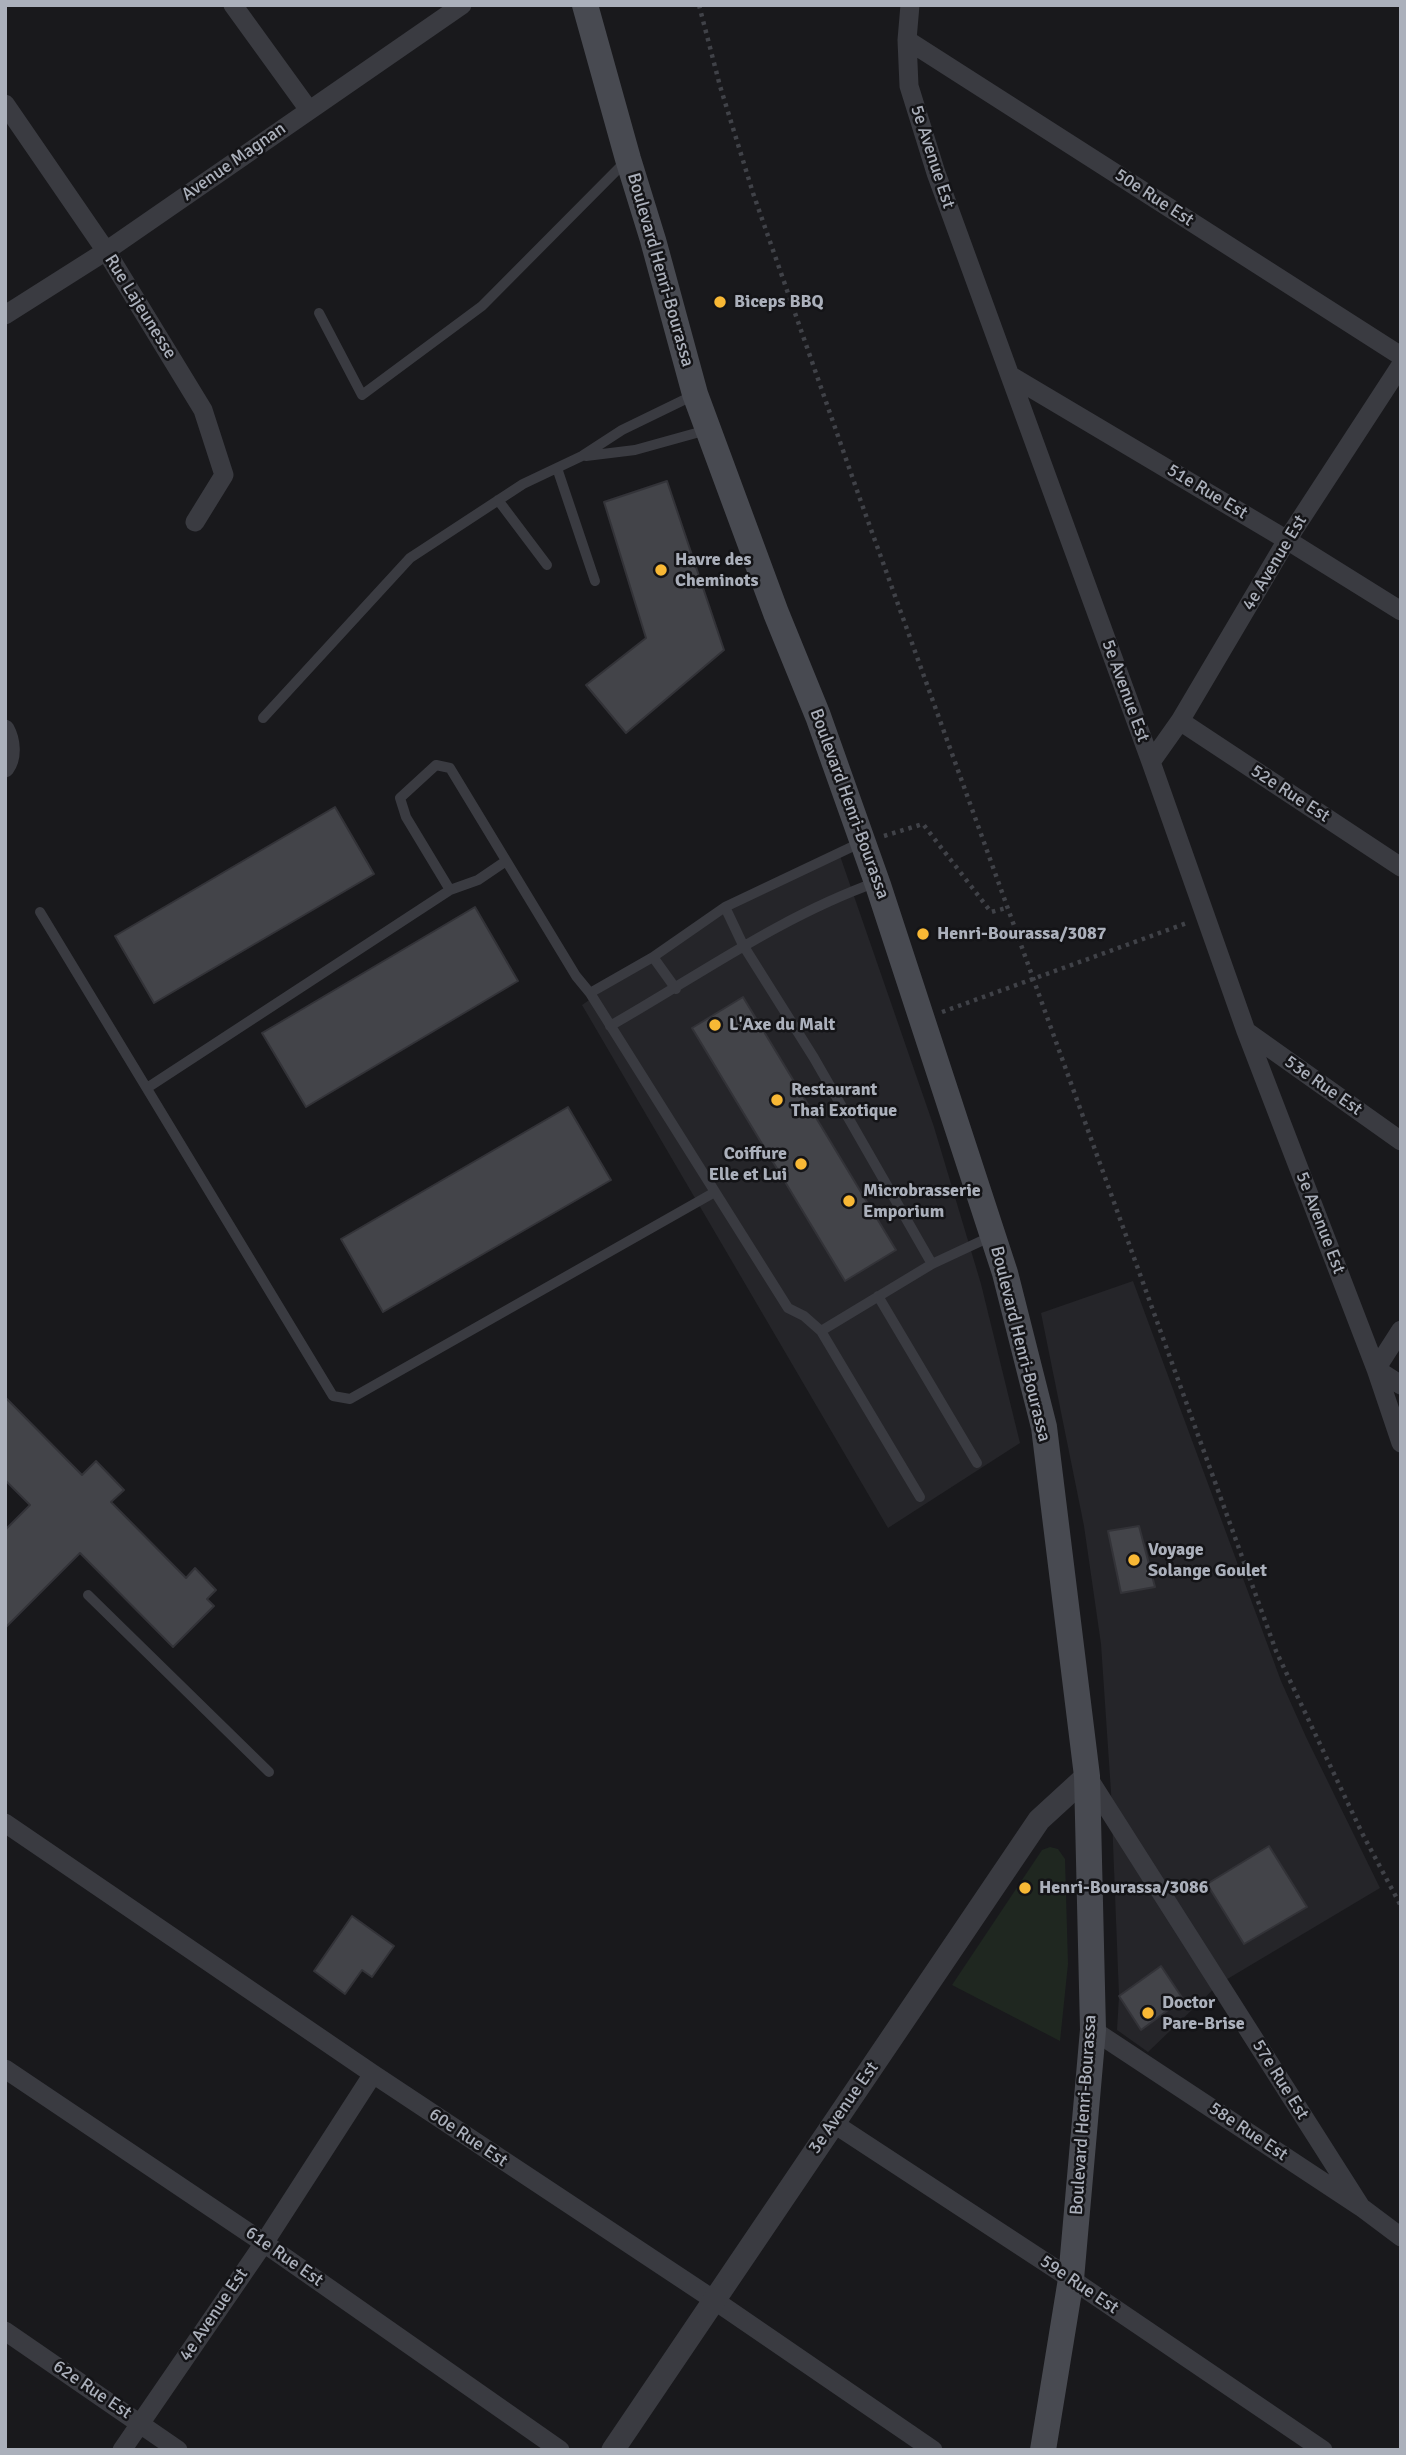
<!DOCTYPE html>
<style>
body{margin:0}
#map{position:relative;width:1406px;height:2455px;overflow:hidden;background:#19191c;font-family:Signika,sans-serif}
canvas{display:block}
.frame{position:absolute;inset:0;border:7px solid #abb0bb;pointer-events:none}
</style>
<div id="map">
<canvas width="1406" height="2455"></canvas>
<div class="frame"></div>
</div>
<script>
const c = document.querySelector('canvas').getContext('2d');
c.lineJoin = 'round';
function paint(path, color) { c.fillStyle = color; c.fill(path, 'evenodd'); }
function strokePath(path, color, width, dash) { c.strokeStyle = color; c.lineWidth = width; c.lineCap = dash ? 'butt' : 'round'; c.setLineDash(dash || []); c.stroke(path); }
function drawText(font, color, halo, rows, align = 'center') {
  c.font = font + ' Signika,sans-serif'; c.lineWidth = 5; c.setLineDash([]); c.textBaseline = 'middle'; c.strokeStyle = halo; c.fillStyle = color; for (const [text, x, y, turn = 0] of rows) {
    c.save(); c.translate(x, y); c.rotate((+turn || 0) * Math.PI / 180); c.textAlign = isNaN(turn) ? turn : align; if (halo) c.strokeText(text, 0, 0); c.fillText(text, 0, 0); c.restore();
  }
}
paint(new Path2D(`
 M838,850L934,1127L981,1284L1020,1443L888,1528L582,1005L748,891Z
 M1133,1281L1281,1681L1306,1737L1380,1888L1219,1984L1148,2052L1117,2030L1119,1996L1111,1792L1101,1644L1084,1526L1041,1313Z`), '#252529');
paint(new Path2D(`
 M1050,1847L1058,1849L1065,1859L1068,1964L1060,2041L952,1985L1042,1850Z`), '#1f2720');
const building = new Path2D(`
 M667,481L724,650L626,733L586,685L646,638L604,502Z
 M335,807L374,874L154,1003L115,936Z
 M475,907L518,981L306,1107L262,1033Z
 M743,997L896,1250L845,1281L692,1028Z
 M568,1107L611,1180L383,1312L341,1239Z
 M5,1397L82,1475L96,1461L124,1490L111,1502L186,1578L195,1568L216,1590L207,1599L214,1606L173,1647L80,1553L5,1628V1530L30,1505L5,1480Z
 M1139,1526L1155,1587L1121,1593L1108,1531Z
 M1269,1846L1307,1907L1244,1944L1207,1884Z
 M352,1916L394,1946L372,1977L362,1970L345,1994L314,1971Z
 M1161,1966L1183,1999L1141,2030L1119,1996Z`);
paint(building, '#434449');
strokePath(building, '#333338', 2);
strokePath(new Path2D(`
 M699,5L720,86L753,193L860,499L1276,1651L1362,1833L1401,1906
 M884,836L923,824L991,912L1006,908
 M942,1012L1187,923
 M862,1194L874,1188`), '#404248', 4.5, [3.5, 5]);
strokePath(new Path2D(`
 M319,313L362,395L482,306L625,162
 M586,456L635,450L707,430
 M557,468L595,581
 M498,500L547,565
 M263,718L410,558L523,484L582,456L622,430L694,395
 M506,861L478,880L450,890L406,817L400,798L436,765L450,768L576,976L590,993L653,957L725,907L860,843
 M725,907L743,945L814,1058L932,1264L992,1236
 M40,912L333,1396L350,1399L715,1192
 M653,957L676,989
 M590,993L788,1308L804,1316L821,1331
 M610,1026C698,976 781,916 877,882
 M147,1088L450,890
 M878,1296L977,1463
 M920,1497L821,1331L932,1264
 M88,1595L269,1772`), '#3a3b41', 10);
strokePath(new Path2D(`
 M233,5L309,110
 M910,5L907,40L909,86L936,173L1151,762L1246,1031L1376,1369L1401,1443
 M907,40L1401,356
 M5,104L106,251L203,410L224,475L195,522
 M5,315L106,251L462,5
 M1011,376L1287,540L1401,611
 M1180,721L1401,867
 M5,729C11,740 13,757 5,768
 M1151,762L1180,721L1287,540L1401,365
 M1246,1031L1401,1141
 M1376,1369L1401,1330
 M1376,1369L1401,1385
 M1087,1776L1361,2207
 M5,1823L373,2074L714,2300L933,2450
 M1093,2030L1361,2207L1401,2237
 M5,2069L264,2243L560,2450
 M833,2123L1071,2279L1323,2450
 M5,2331L178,2450
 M122,2450L264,2243L373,2074`), '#3a3b41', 19);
strokePath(new Path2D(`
 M613,2450L1039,1820L1087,1776`), '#3a3b41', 23);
strokePath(new Path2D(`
 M585,5L628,159L653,240L695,394L776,613L818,716L878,885L1005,1273L1044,1427L1087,1776L1093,2030L1071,2279L1043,2450`), '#484a51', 26);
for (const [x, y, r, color] of [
 [720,302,7,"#f8b835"],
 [661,570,7,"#f8b835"],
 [923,934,7,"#f8b835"],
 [715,1025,7,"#f8b835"],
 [777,1100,7,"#f8b835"],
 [801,1164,7,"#f8b835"],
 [849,1201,7,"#f8b835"],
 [1134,1560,7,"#f8b835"],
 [1025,1888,7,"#f8b835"],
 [1148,2013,7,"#f8b835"]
]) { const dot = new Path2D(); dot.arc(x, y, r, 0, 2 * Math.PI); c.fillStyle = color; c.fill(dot); strokePath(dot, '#141417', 2.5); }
drawText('18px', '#abb0bb', '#141417', [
 ["5e Avenue Est",932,157,72],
 ["Avenue Magnan",234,162,-35],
 ["50e Rue Est",1154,198,33],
 ["Boulevard Henri-Bourassa",660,270,74],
 ["Rue Lajeunesse",140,307,58],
 ["51e Rue Est",1207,492,31],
 ["4e Avenue Est",1275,563,-59],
 ["5e Avenue Est",1125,691,70],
 ["52e Rue Est",1290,794,33],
 ["Boulevard Henri-Bourassa",849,804,70],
 ["53e Rue Est",1323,1086,35],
 ["5e Avenue Est",1320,1223,69],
 ["Boulevard Henri-Bourassa",1020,1344,76],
 ["57e Rue Est",1280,2080,58],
 ["3e Avenue Est",844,2108,-55],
 ["Boulevard Henri-Bourassa",1084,2115,-86],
 ["58e Rue Est",1248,2132,34],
 ["60e Rue Est",468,2138,34],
 ["61e Rue Est",284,2257,35],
 ["59e Rue Est",1079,2285,34],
 ["4e Avenue Est",214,2315,-56],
 ["62e Rue Est",92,2390,34]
]);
drawText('bold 18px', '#abb0bb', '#141417', [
 ["Biceps BBQ",734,302],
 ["Havre des",675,560],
 ["Cheminots",675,581],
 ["Henri-Bourassa/3087",937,934],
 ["L'Axe du Malt",729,1025],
 ["Restaurant",791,1090],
 ["Thai Exotique",791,1111],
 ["Coiffure",787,1154,"right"],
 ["Elle et Lui",787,1175,"right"],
 ["Microbrasserie",863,1191],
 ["Emporium",863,1212],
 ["Voyage",1148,1550],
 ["Solange Goulet",1148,1571],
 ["Henri-Bourassa/3086",1039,1888],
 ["Doctor",1162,2003],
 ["Pare-Brise",1162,2024]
], 'left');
</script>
